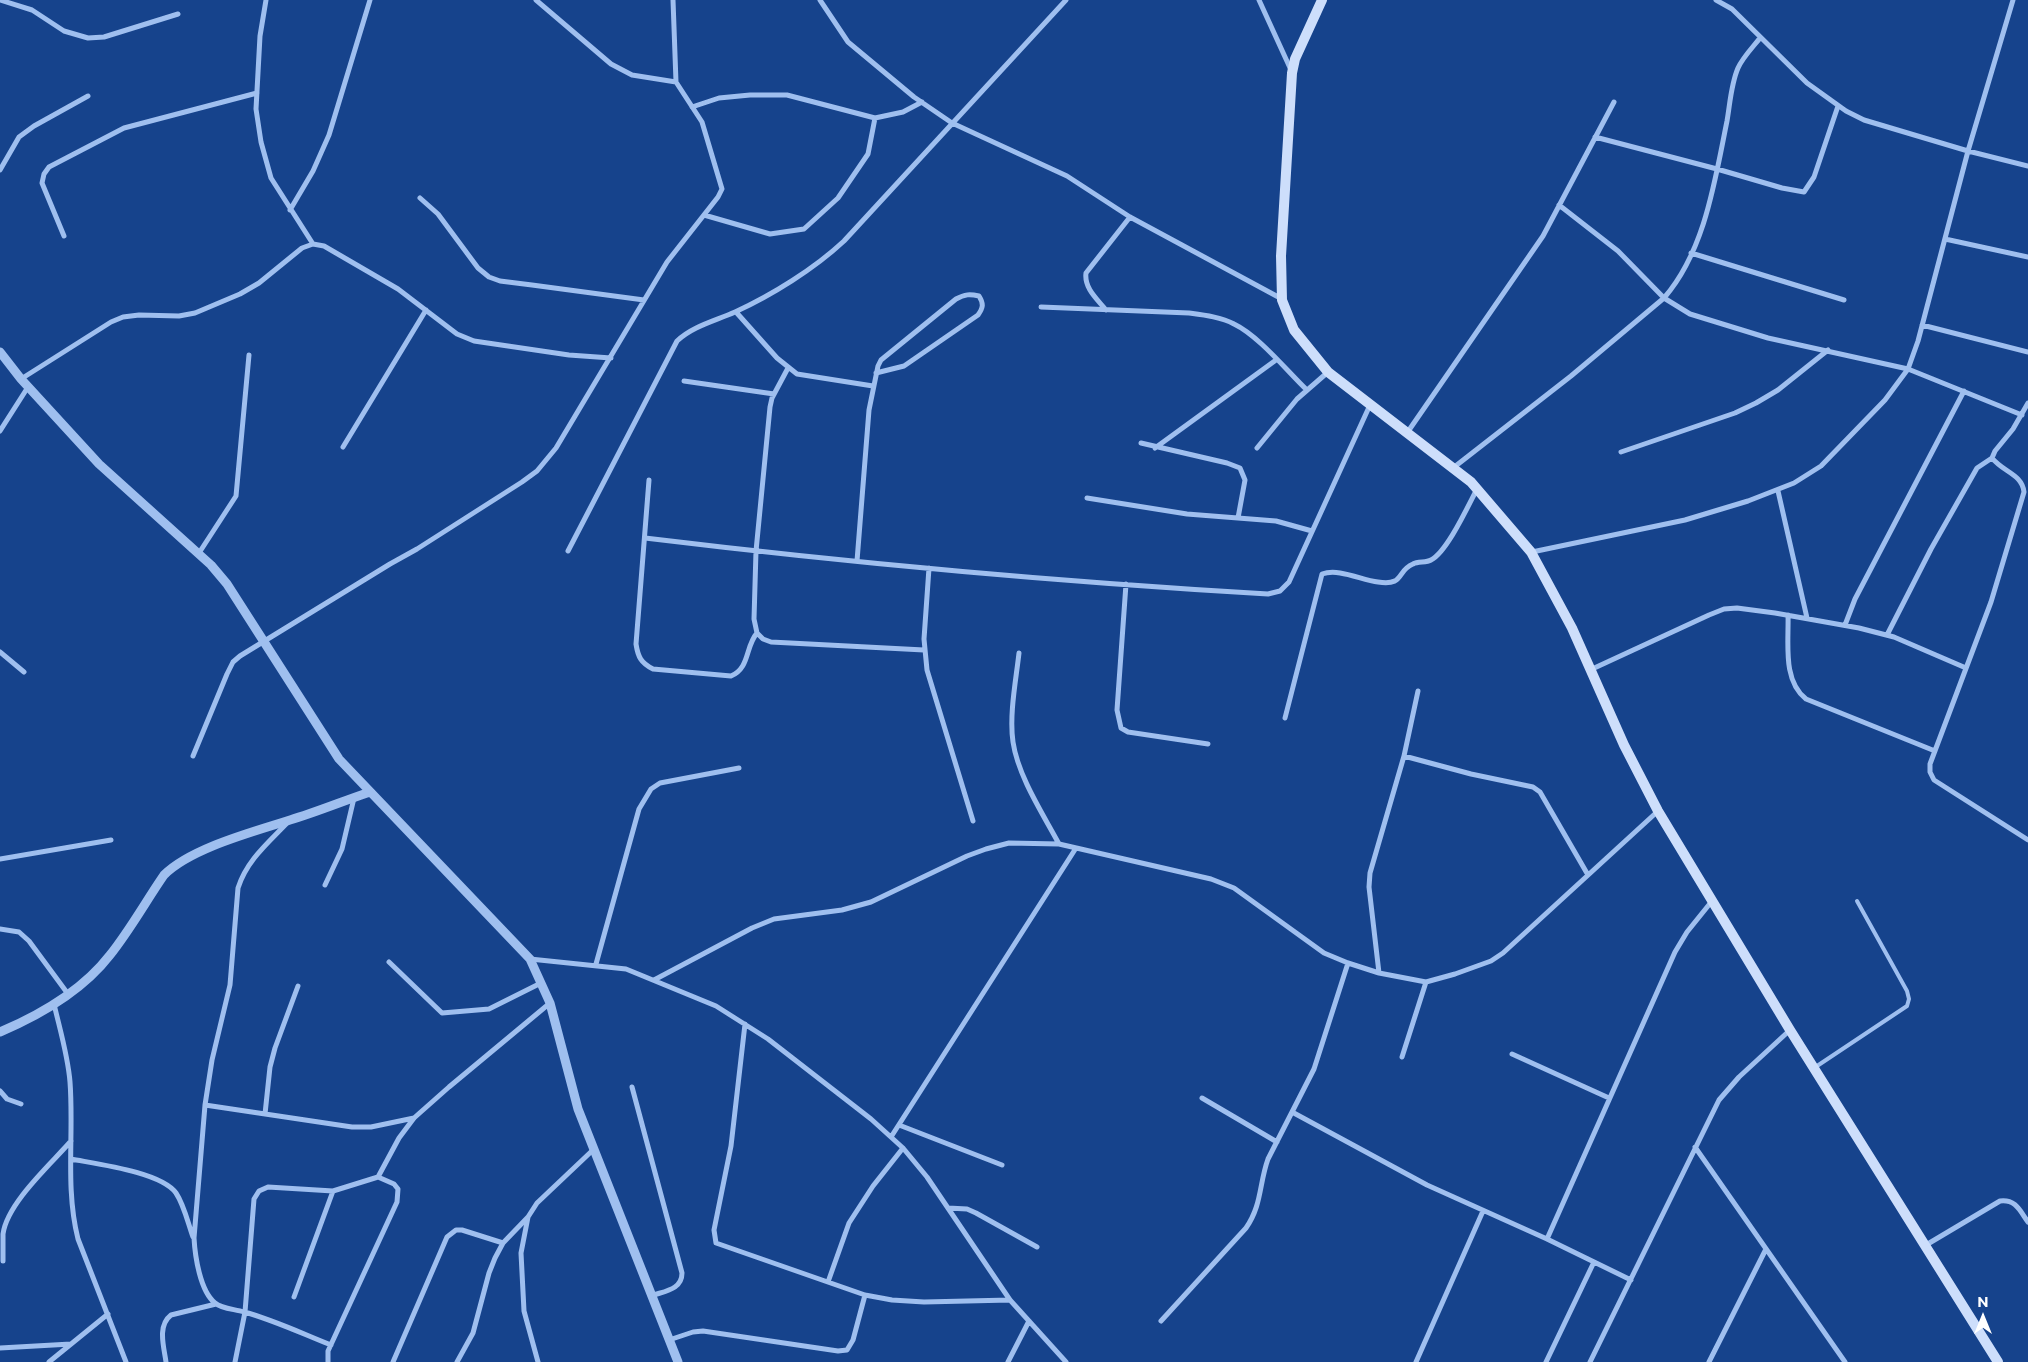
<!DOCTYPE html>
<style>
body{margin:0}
#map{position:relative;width:2028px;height:1362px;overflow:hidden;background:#16438c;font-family:Montserrat,sans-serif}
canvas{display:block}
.north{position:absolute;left:1958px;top:1292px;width:50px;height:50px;-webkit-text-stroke:4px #16438c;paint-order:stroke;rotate:0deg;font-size:14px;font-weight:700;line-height:20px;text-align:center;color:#fff}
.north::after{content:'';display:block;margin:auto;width:18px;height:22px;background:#fff;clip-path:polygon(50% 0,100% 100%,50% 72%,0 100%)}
</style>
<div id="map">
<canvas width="2028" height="1362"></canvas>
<div class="north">N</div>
</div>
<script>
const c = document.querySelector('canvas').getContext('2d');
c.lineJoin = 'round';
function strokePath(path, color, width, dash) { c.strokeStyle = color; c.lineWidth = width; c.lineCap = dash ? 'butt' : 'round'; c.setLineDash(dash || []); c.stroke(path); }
strokePath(new Path2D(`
 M1814,1068L1907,1006L1909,999L1907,991L1857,901`), '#9fbfef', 4);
strokePath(new Path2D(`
 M0,0L32,10L64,31L88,38L104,37L178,14
 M266,0L260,36L256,109L261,142L271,178L313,244
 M536,0L611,64L632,75L676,82
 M820,0L848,42L914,97L952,123L1067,176L1130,217L1282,299
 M1259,0L1291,70
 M1716,0L1732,9L1807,83L1846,111L1864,120L1968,151L2028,166
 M692,107L719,98L750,95H787L875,118L903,112L922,102
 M1595,137L1717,169L1782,188L1804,192L1814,177L1838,106
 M0,170L19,137L34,126L88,96
 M420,198L438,214L478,268L489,277L500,281L532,285L644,300
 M1559,205L1618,251L1664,298L1690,314L1768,338L1908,369L2022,415
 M290,210L313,171L329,135L370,0
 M704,215L770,234L804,229L838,198L868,154L875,118
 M64,236L42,183L44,174L49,167L124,128L257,93
 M1945,239L2028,257
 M1691,253L1844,300
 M1041,307L1189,313C1204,315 1221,317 1234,324C1259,336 1287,371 1307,390
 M1106,310C1097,299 1084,288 1086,273L1130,217
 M736,312L777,358L797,374L873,386
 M1922,325L2028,352
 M788,368L772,398L770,407L756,551L754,619L757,633L763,639L771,642L924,650
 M21,379L111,322L123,317L139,315L179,316L195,313L240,294L259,283L302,248L313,244L324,246L398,289L457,334L474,341L569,355L611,358
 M684,381L774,394
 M0,431L28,387
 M1407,433L1543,236L1614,102
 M1141,443L1227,463L1240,468L1245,480L1238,518
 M343,447L426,310
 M1155,448L1276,360
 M1257,448L1297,399L1328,372
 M1621,452L1735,413L1756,403L1778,390L1828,350
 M1453,468L1571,376L1664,298C1705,251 1715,180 1727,121C1730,104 1731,84 1738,68C1743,57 1753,47 1760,38
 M649,480L636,644C638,657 641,663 653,669L731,676C750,668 745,647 757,633
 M1778,491L1807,618
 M1087,498L1187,514L1276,521L1312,531
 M645,538C851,563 1060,582 1268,594L1280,591L1289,582L1370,405
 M568,551L677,341C693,326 715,321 735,312C772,295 814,269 844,241L1066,0
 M1532,552L1685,520L1748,501L1794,483L1821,466L1885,400L1908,369L1918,341L1968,151L2013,0
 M199,553L236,496L249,355
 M857,561L869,410L878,366L881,360L956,299C965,294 970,294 979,296C984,304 983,308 978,315L904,366L876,373
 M929,568L924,639L927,670L973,821
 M1126,584L1117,710L1121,728L1128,732L1208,744
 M1788,615C1789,642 1782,680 1806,699L1935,751
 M1845,625L1855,599L1964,391
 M1887,635L1931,549L1977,468L1992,458
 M0,652L24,672
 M1019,653C1016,680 1009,715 1013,742C1018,776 1043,814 1059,844
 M1590,670L1709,615L1724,609L1737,608L1775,613L1859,628L1894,637L1966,668
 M1285,718L1322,574C1339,568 1361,580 1378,582C1405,586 1396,571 1413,564C1418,561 1426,563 1431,560C1447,552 1468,506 1477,489
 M193,756L227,674L233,662L240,656L390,564L417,549L522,482L537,471L556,448L667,262L718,197L722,189L702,122L676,82L673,0
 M1404,756L1471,774L1533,787L1540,792L1588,875
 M288,822C268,843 247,860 238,888L230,985L212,1060L205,1105L194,1238C195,1256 200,1291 215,1303C222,1309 235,1309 244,1312C274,1320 303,1334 331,1345
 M2028,840L1934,780L1930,772V764L1991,602L2024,492C2022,474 2003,472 1992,458L1995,451L2013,429L2028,403
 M0,859L111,840
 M325,885L342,849L354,798
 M0,929L19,932L29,941L68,994
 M530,959L626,969L716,1006L768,1039L871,1119L903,1148L927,1177L1010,1300L1066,1362
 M389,962L442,1013L489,1009L541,983
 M596,964L639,809L651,789L660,783L739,768
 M1379,973L1369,887L1370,873L1404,756L1418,691
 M654,980L752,928L774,919L842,910L871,902L967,856L986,849L1009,843L1059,844L1211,879L1234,888L1324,953L1348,963L1379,973L1426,982L1455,974L1491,961L1503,953L1658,811
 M54,1004C60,1030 68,1056 70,1082C74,1134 65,1188 78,1239L126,1362
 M745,1024L731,1146L714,1230L716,1243L865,1295L892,1300L924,1302L1010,1300
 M1512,1054L1609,1098
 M1402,1057L1426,982
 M632,1087L682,1273C682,1290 664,1291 651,1296
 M0,1091L7,1099L21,1104
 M1202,1098L1277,1142
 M205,1105L352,1127H371L414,1118
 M1292,1112L1427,1185L1547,1239L1631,1280
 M265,1114L270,1067L275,1048L298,986
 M899,1125L1002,1165
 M891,1137L1076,848
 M1695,1147L1845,1362
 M71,1159C97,1164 161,1172 176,1193C184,1205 188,1223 193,1237
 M378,1177L399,1138L414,1118L449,1087L550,1003
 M948,1208L967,1209L976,1213L1037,1247
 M1547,1239L1675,952L1687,932L1712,901
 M1926,1245L2000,1201C2016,1199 2020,1211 2028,1222
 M3,1261C3,1252 3,1242 3,1234C7,1203 51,1164 71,1141
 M828,1282L849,1223L873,1186L903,1148
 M294,1297L333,1191
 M1161,1321L1246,1228C1262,1205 1259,1184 1268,1159L1314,1069L1348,963
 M669,1340L693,1332L703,1331L838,1351L847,1350L853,1340L865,1295
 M0,1348L71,1344
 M49,1362L108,1314
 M166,1362C164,1347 157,1326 171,1315L216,1304
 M235,1362L245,1312L254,1199L259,1191L268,1187L333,1191L378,1177L394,1184L398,1189L397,1202L328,1351V1362
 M393,1362L447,1237L456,1230H462L503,1243
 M457,1362L473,1333L489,1273L495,1258L503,1243L528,1217
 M538,1362L524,1311L521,1253L528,1217L537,1203L594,1149
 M1008,1362L1029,1321
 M1416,1362L1483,1211
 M1546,1362L1594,1262
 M1590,1362L1719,1100L1739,1077L1790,1030
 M1709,1362L1766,1249`), '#9fbfef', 5);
strokePath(new Path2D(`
 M0,352L21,379L99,464L211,565L227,584L339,759L530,959L550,1003L578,1109L678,1362
 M0,1032C40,1015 83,990 110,955C130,930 146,901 164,875C191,848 253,832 290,820C317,812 343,801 370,792`), '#9fbfef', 9);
strokePath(new Path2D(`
 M1322,0L1295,59L1292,73L1281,256L1282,300L1294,330L1328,372L1471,482L1531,552L1572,628L1624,745L1658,811L1790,1030L1998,1362`), '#cddefb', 10);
</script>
